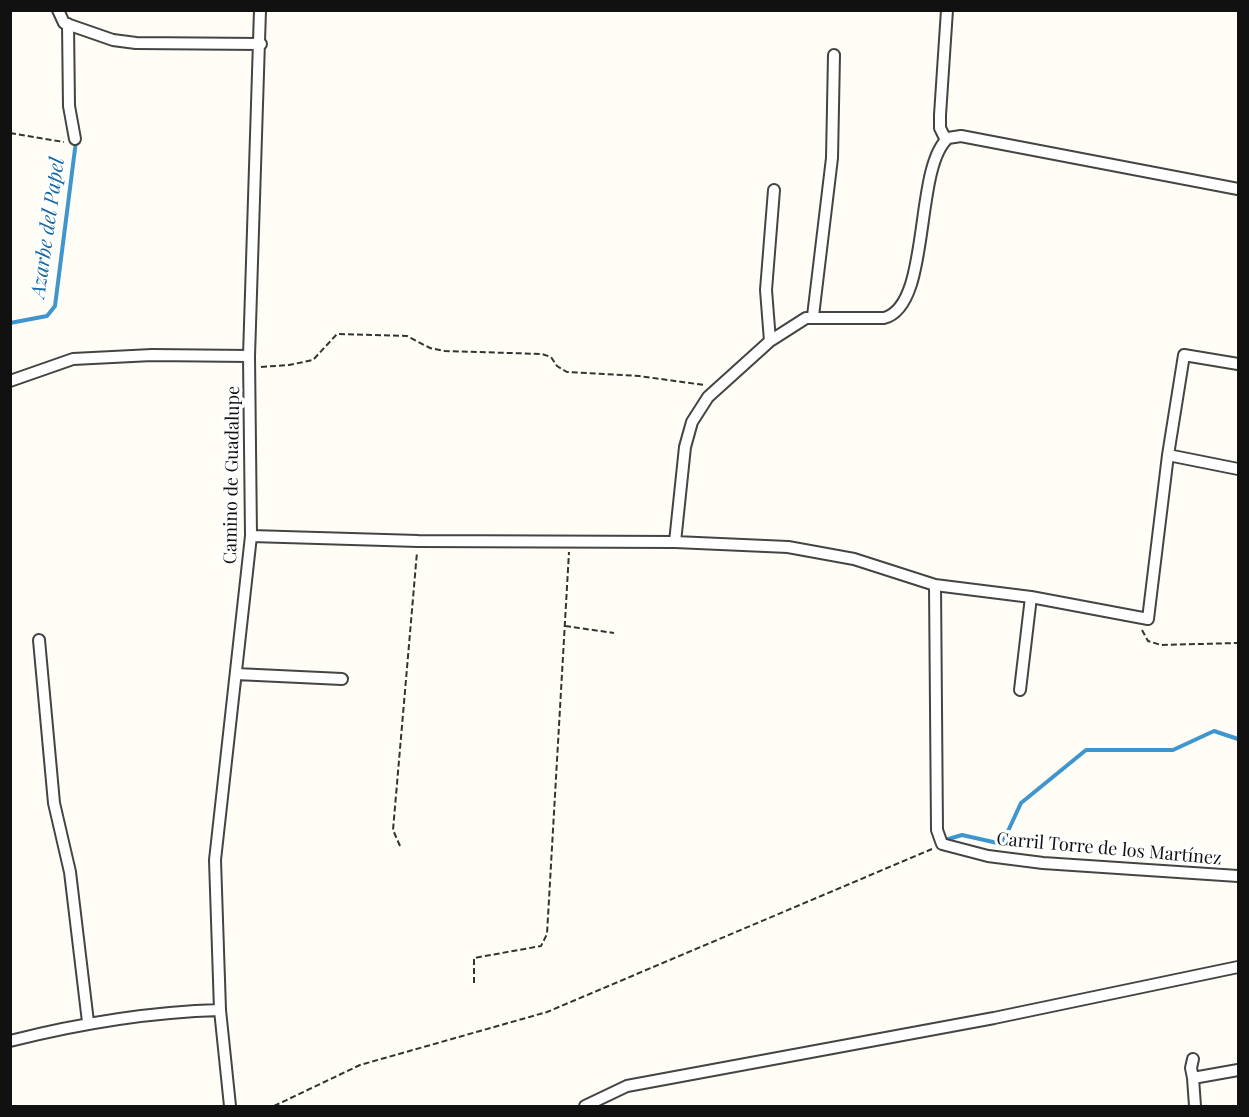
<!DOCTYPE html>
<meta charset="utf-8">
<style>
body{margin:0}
#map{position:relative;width:1249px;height:1117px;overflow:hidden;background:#fffdf5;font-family:"Playfair Display",serif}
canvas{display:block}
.frame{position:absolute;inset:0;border:12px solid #111;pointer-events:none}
</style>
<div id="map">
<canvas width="1249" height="1117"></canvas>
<div class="frame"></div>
</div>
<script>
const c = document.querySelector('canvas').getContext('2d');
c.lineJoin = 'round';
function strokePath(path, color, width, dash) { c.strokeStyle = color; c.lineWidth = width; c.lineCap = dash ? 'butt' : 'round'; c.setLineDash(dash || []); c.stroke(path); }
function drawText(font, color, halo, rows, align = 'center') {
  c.font = font + ' "Playfair Display",serif'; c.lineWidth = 6; c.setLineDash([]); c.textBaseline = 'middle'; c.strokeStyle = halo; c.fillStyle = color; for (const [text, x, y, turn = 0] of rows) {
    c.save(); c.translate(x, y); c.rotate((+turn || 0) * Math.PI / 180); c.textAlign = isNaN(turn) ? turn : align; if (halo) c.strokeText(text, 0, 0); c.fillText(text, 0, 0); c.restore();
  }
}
strokePath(new Path2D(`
 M10,323L47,316L55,306L76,141
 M945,840L962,835L1002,844L1021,803L1086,750H1173L1214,731L1238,739`), '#3f96cf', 4);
const minor = new Path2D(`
 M58,10L64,23L113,40L136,43L261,44
 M68,24L69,106L75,139
 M946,140L940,128V115L947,10
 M813,316L832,158L834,55
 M770,341L766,290L774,190
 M10,381L73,359L152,355L249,356
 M1168,455L1238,469
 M251,536L418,541L675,542L788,547L854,559L935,585L1031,597L1148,619L1168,455L1184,355L1238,364
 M675,542L685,447L692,422L708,397L770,341L806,318H884C932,306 913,169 948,138L961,136L1238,189
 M935,585L937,830L942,844L988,856L1043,863L1238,876
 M39,640L54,803L70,872L88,1022
 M236,674L342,679
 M1020,690L1031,597
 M10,1041C81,1023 148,1012 220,1010
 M1193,1059L1191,1068L1193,1078
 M230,1106L220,1010L215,860L251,536L249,356L260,10
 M585,1106L627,1086L994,1018L1238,967
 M1195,1106L1193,1078L1238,1070`);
strokePath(minor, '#444', 14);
strokePath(new Path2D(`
 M10,133L64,142
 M261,367L289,365L313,360L337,334L407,336L430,348L445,351L542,354L551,357L557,366L567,372L639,376L704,385
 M565,626L614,633
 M1142,630L1148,641L1161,645L1238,643
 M400,846L393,830L417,552
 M474,983V958L541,946L547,934L569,552
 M274,1106L360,1065L547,1012L932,849`), '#333', 2, [6, 3]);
strokePath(minor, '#fff', 10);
drawText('18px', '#111', '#fff', [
 ["Camino de Guadalupe",232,475,-89],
 ["Carril Torre de los Martínez",1109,849,5]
]);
drawText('italic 20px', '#1768a6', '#fff', [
 ["Azarbe del Papel",48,228,-82]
]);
</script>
